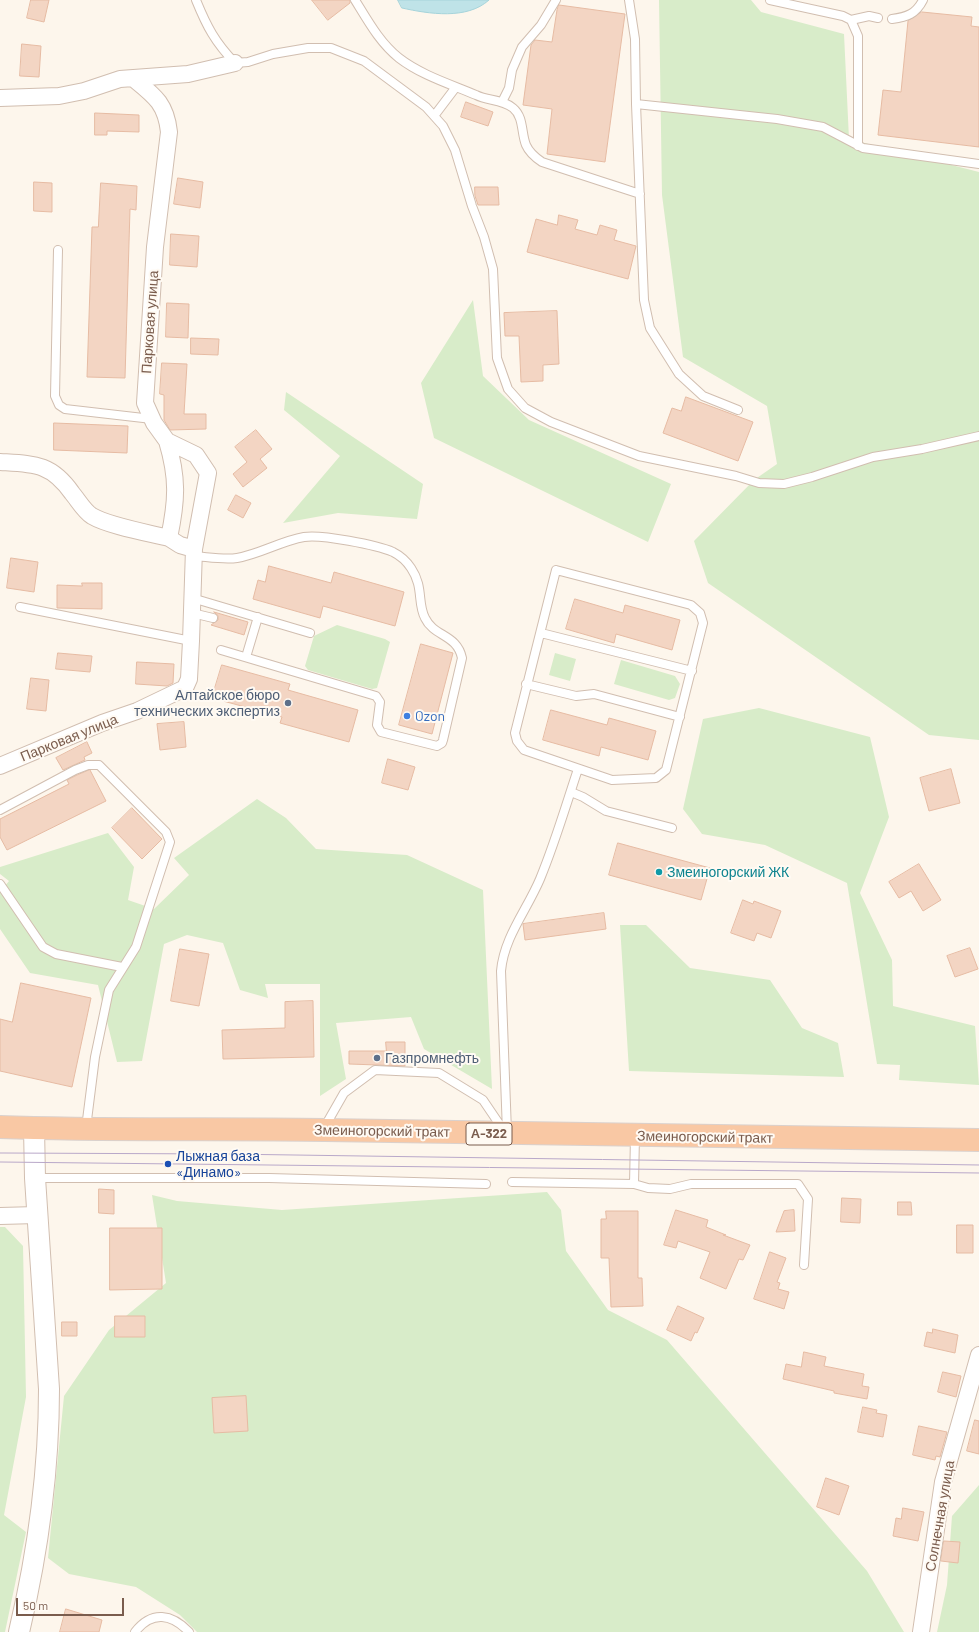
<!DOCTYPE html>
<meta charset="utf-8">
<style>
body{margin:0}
#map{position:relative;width:979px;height:1632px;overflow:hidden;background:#fdf6ec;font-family:Barlow,sans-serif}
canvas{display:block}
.scale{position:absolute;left:16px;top:1598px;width:108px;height:18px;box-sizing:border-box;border:2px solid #7a5c4d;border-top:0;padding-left:5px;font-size:12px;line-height:14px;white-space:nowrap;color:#7a5c4d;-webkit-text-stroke:3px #fffaf3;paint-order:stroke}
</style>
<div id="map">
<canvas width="979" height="1632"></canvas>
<div class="scale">50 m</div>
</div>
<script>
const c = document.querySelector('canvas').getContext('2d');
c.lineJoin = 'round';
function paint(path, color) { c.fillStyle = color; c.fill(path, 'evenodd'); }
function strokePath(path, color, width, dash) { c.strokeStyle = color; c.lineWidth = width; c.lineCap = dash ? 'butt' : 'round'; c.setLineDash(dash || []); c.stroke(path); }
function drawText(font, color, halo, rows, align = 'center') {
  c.font = font + ' Barlow,sans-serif'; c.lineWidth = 4; c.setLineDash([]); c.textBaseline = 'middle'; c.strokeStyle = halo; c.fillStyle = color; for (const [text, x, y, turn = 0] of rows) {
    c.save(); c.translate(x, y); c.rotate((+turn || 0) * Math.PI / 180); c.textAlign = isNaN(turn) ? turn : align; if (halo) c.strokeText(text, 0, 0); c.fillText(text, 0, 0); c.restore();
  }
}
paint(new Path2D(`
 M659,0H751L761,12L844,34L849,139L979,172V740L929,735L708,583L694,541L754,480L777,464L767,406L683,357L662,195Z
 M473,300L483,376L529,420L671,484L648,542L434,438L421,383Z
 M286,392L423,484L417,519L338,513L283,523L340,456L284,410Z
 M337,625L385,639L390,642L377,688L372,689L308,670L305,666L314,636Z
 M555,653L576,659L570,681L549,675Z
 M621,660L675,676L680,684L675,698L669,700L614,684Z
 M759,708L870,737L889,817L860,893L892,960L893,1006L975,1026L979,1085L899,1080L900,1065L877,1064L847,883L765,845L702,834L683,809L703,719Z
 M257,799L286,818L316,849L407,855L483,890L492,1089L424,1049L411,1017L336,1023L346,1079L320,1096V984H265L268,998L240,990L223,943L187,935L164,944L142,1061L117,1062L98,985L30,973L0,929V892L9,881L0,874V867L108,833L134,867L128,900L154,909L189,875L174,858Z
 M620,925H646L690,968L770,980L802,1028L838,1043L844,1077L629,1071Z
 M547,1192L561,1210L566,1251L608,1310L667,1340L867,1571L904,1632H197L180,1615L136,1587L69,1574L48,1558L64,1396L109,1330L166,1283L152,1195L177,1201L282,1210Z
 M0,1227H5L23,1246L26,1397L4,1515L26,1532L5,1632H0Z
 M979,1485V1632H937L947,1585L952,1516Z`), '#d8ecc9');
const water = new Path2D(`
 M398,0H489C467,20 429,14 402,8Z`);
paint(water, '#bfe3e8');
strokePath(water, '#a5d3da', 1);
const building = new Path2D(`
 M31,0H49L44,22L27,18Z
 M312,0H350V3L328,20Z
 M559,5L625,14L605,162L547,154L552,109L523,105L531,45L535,40L552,42L557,10Z
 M922,12L972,17L971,26L979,27V147L878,135L883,90L901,92L908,21Z
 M22,44L41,46L39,77L20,76Z
 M466,102L493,112L488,126L461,117Z
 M95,113L139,115V132L107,131V135H95Z
 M178,178L203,182L200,208L174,204Z
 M34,182L52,183V212L34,211Z
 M101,183L137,186L136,210L130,209L125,378L87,377L92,227H98Z
 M475,187H498L499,205H478L475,196Z
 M559,215L578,220L575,229L597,235L600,225L617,230L614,240L636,246L628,279L527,252L536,219L557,225Z
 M171,234L199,236L197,267L170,265Z
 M167,303L189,304L188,338L166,337Z
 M557,311L559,364L543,365V381L521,382L519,336H505L504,313Z
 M191,338L219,339L218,355L191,354Z
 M162,363L187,364L184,414H206V429L170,430L164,420V395L160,394Z
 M686,397L753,422L738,461L663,433L672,408L681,411Z
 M54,423L128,426L127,453L54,450Z
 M256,430L272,449L260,459L267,468L243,487L233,474L247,462L235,447Z
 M236,495L251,503L243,518L228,510Z
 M11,558L38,562L34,592L7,588Z
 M269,566L331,583L334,572L404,592L395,626L323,606L320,618L253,599L258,580L265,582Z
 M82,583H102V609L57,608V585L82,586Z
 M575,599L623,613L625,605L680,620L672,650L616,634L614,643L566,629Z
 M214,612L248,622L244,635L211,625L218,620V616Z
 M421,644L453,653L432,734L399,725Z
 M58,653L92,656L90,672L56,669Z
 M137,662L174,664L173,683L167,686L136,684Z
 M222,665L290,684L288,690L358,710L349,742L280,723L282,717L212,698Z
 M31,678L49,680L46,711L27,709Z
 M551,710L607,725L609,718L656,731L648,760L601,747L599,756L543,740Z
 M184,722L186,747L160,750L157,724Z
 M87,742L92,753L84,757L85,760L63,770L56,758Z
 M388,759L415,767L408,790L382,783Z
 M951,769L960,803L929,811L920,778Z
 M90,770L106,801L7,850L0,837V819L69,784L67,780L77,775Z
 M132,808L162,839L142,859L112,828Z
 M618,843L710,868L701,900L609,875Z
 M919,864L941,900L923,911L911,891L899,898L889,882Z
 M743,900L753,904L754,901L781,911L771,938L757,933L754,941L731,933Z
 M604,913L606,929L525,940L523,924Z
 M970,948L978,969L955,977L947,956Z
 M180,949L209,954L199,1006L171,1001Z
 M21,983L91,998L72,1087L0,1071V1019L12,1022Z
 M313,1001L314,1057L223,1059L222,1030L285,1028V1002Z
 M386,1042H405V1066L349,1064V1051H386Z
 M99,1189L114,1190V1214L99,1213Z
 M842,1198L861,1199L860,1223L841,1222Z
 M898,1202H911L912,1215H898Z
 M676,1210L708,1220L706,1227L726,1235H723L750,1245L743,1260L739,1259L726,1289L700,1278L710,1252L678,1241L676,1248L664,1245Z
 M794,1210L795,1231L776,1232L784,1211Z
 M606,1211H638V1278H642L643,1306L611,1307L609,1258H601V1219H606Z
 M957,1225H973V1253H957Z
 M110,1228H162V1289L110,1290Z
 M770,1252L786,1258L777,1282L780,1283L778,1289L789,1292L784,1309L754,1299Z
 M678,1306L704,1318L697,1333L695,1332L691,1341L667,1330Z
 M115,1316H145V1337H115Z
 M62,1322H77V1336H62Z
 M933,1329L958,1335L955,1353L924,1346L927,1332L932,1333Z
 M804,1352L826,1357L824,1366L864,1374L862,1386L869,1387L867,1399L834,1393V1391L783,1379L786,1364L801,1367Z
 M943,1372L961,1376L956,1397L938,1392Z
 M246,1396L248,1431L214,1433L212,1398Z
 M863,1407L877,1410L876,1413L887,1415L883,1437L858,1432Z
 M975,1420L979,1421V1454L967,1451Z
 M919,1426L947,1432L940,1457L936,1456L935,1460L913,1455Z
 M826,1478L849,1486L839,1515L817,1507Z
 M903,1508L924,1512L918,1541L893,1536L896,1518L901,1519Z
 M944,1541L960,1542L958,1563L941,1561Z
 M66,1609L102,1620L99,1632H60Z`);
paint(building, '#f3d5c3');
strokePath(building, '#e6bba3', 1);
const service = new Path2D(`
 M196,0C207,27 215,42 235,63L248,62L273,54L308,48H331L364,61L426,107L443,126L455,150L472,206L484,237L493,269L497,358L508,389L525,408L551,422L639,456L736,476L759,483L784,484L812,477L873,457L922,449L979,436
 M355,0C368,21 380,43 399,58C421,75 450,84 476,95C488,101 502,99 513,108C524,117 521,133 526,145C529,152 536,158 542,162L640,194
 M629,0L635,39L636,104L644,300L650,328L679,374L703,396L738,410
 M770,0L843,16L851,20L858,36V146
 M892,19C907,17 916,14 923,0
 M851,20L869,16L878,18
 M502,102L509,88L512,70L522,47L541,25L556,0
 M636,104L777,119L823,127L863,148L979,164
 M434,116L456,87
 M58,250L55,396L59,405L65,409L152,419
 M194,556C208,557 224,560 237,558C260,554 281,541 304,537C321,534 377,545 393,552C401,556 407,562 411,568C424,587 417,603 425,618C434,637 457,634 462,658L443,740L442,743L437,746L381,732L377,725L380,702L376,696L221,650
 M556,570L691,605L700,613L703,623L666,770L656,778L612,780L524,750L517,741L515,733Z
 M192,598L310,633
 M20,607L191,641
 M192,613L213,618
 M541,633L692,671
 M246,657L258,617
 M526,684L576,696L594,694L680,717
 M571,792L583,797L606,811L672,828
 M0,810L75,770L88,765H99L166,832L170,842L136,947L109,990L95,1057L86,1128
 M0,884L43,947L56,954L122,967
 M324,1128L344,1093L375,1070L439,1073L483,1100L504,1131
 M507,1132L501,971C504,937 527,910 540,879C555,843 566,805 578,769
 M35,1178H269L486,1184
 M512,1182L634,1184L648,1188L670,1189L691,1184H798L808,1199L804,1265
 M634,1184L635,1136
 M135,1632C152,1610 172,1614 189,1632`);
const minor = new Path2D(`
 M134,79C155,96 166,104 169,132L155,247L145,403L154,423L167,441L196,455L208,473L194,549
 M0,98L59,96L84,91L120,79L188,74L235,63
 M167,441C178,478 177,500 169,538
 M0,462C34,464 51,463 72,493C78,500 84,511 92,516C109,526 149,533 169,538L180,545L194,549L191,641L189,679L185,688L137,711L102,723L0,766
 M0,1216L37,1215
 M921,1632L943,1482L979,1355`);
const tertiary = new Path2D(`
 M19,1632C38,1552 49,1471 49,1389L35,1178L34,1128`);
const trunk = new Path2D(`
 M0,1127C108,1131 216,1128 325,1130C543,1134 761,1137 979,1140`);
strokePath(service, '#d1beb0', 10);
strokePath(minor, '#d1beb0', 18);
strokePath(tertiary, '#d1beb0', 22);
strokePath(trunk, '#dad1cd', 24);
strokePath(service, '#fff', 8);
strokePath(minor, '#fff', 16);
strokePath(tertiary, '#fff', 20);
strokePath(trunk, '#f9c8a4', 22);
strokePath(new Path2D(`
 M0,1153L226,1154L979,1165
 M0,1162L979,1173`), '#b9a8c9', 1);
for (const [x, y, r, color] of [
 [288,703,4,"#5c6f8a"],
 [407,716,4,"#3f7fe0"],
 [659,872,4,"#0f9aa8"],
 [377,1058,4,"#5c6f8a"],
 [168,1164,4,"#1a4fb4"]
]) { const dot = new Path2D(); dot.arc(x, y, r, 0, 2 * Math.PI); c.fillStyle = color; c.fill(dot); strokePath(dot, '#fffaf3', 1.5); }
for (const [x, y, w] of [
 [489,1134,46]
]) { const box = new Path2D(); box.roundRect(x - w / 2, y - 11, w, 22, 3); c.fillStyle = '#fffaf3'; c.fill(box); strokePath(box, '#7a5c4d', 1); }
drawText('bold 13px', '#7a5c4d', null, [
 ["А-322",489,1134]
]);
drawText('14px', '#7a5c4d', '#fffaf3', [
 ["Парковая улица",150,322,-86],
 ["Парковая улица",69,738,-22],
 ["Змеиногорский тракт",382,1131,1],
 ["Змеиногорский тракт",705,1137,1],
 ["Солнечная улица",940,1516,-80]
]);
drawText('14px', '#4e5e75', '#fffaf3', [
 ["Алтайское бюро",280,695],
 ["технических экспертиз",280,711],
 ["Газпромнефть",385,1058,"left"]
], 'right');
drawText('14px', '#366cbe', '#fffaf3', [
 ["Ozon",415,716]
], 'left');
drawText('14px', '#0d838f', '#fffaf3', [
 ["Змеиногорский ЖК",667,872]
], 'left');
drawText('14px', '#164399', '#fffaf3', [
 ["Лыжная база",176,1156],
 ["«Динамо»",176,1172]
], 'left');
</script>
